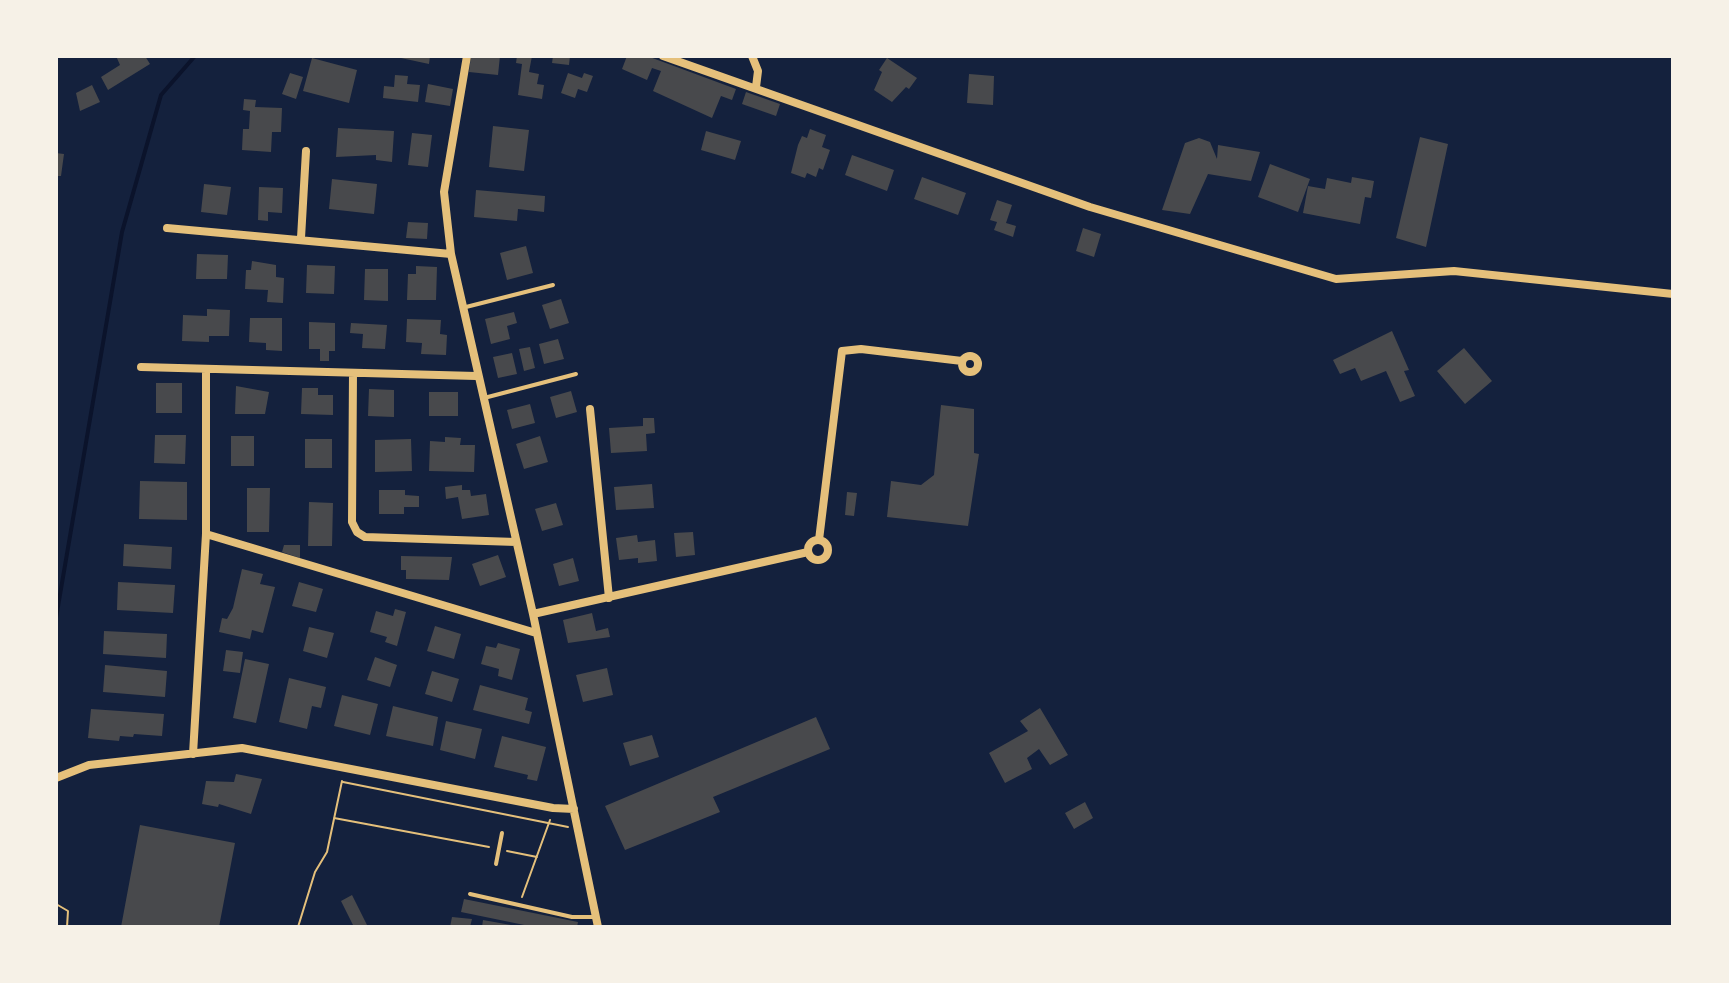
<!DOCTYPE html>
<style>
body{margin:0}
#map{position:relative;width:1729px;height:983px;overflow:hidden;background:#14213d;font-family:"Varela Round",sans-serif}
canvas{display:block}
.frame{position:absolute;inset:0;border:58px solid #f6f1e7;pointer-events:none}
</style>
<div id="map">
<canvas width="1729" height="983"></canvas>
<div class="frame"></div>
</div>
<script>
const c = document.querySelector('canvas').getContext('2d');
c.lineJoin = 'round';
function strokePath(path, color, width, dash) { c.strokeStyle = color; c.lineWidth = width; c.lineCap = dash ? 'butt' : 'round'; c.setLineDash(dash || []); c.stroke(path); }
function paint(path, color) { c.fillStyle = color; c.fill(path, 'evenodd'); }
strokePath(new Path2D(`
 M56,618L122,232L161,95L195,56`), '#0b132b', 4);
paint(new Path2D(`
 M116,56H145L150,64L108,90L101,77L120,65Z
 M401,56H430L429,64L401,58Z
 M471,56H500L498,75L469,72Z
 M517,56H532L529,72L539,74L537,84L544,85L542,99L518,95L522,64L516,63Z
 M553,56H570L569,65L552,63Z
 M627,56H647L736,89L732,100L721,96L712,118L653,91L661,71L652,68L647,80L622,69Z
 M312,58L357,70L349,103L303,91Z
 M887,58L917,78L909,89L906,87L892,102L874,90L882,72L879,70Z
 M290,73L303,77L296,99L282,94Z
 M568,73L582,78L584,73L593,76L587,92L578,89L575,98L561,93Z
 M969,74L994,76L993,105L967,103Z
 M395,75L408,76L407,84L420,85L418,102L383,98L384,86L394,87Z
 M428,84L453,89L450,106L425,102Z
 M92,85L100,102L80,111L76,93Z
 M746,92L780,104L776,116L742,104Z
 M244,99L256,100L255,107L282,108L281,132H272L271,152L242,150L243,129H249L250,111L243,110Z
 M493,126L529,130L524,171L489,167Z
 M338,128L394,131L392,162L376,160V155L336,157Z
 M810,129L826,135L822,147L830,150L823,170L819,168L816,177L807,173L805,178L791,173L798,145L802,136L807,138Z
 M706,131L741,141L735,160L701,150Z
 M412,133L432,135L428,167L408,165Z
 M1420,137L1448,144L1426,247L1396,238Z
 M1199,138L1210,142L1217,159L1218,145L1260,152L1251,181L1208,174L1190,214L1162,210L1185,143Z
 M56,153L64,154L61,176H56Z
 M852,155L894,170L887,191L845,175Z
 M1270,164L1310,179L1298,212L1258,197Z
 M922,177L966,193L958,215L914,199Z
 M1352,177L1374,181L1371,198L1365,197L1360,224L1303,213L1308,186L1325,189L1327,178L1351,183Z
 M332,179L377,184L374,214L329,209Z
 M204,184L231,187L227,215L201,212Z
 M259,187L283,188L282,213L268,212V221L258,220Z
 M476,190L545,196L544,212L518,209L517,221L474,217Z
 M997,200L1012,205L1006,223L1016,226L1013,237L994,230L997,222L990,220Z
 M408,222L428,223L427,239L406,238Z
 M1083,228L1101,234L1094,257L1076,251Z
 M526,246L533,273L507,280L500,253Z
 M197,254L228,255L227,279H196Z
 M252,261L276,265V277L284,278L283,303L267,302L268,290L245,289L246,270H251Z
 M307,265L335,266L334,294L306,293Z
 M416,266L437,267L436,300H407L408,274H416Z
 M365,269H388V301L364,300Z
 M561,299L569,323L550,329L542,305Z
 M207,309L230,310L229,336H209V342L182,341L183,315L207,316Z
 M514,312L517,323L507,326L510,339L491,344L485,319Z
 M250,318H282V351L266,350V343L249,342Z
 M407,319L441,320L440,334L447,335L446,355L421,354L422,343L406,342Z
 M309,322L335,323V351H329V361H320V349H309Z
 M351,323L387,325L385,349L362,348L363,334L350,333Z
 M1392,331L1409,370L1404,371L1415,396L1400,402L1386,371L1361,381L1355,368L1340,374L1333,360Z
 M558,339L564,359L544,364L539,344Z
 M530,347L535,368L524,371L519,349Z
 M1464,348L1492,381L1465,404L1437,371Z
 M512,353L517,374L498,378L493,357Z
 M156,383H182V413H156Z
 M236,386L269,392L265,414H235Z
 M302,388H318V395H333V415L301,414Z
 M369,389L394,390V417L368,416Z
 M571,391L577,412L556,418L550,397Z
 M429,392H458V416H429Z
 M530,404L535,423L512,429L507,410Z
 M941,405L974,409V453L979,454L968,526L887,517L891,481L921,485L934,475Z
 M643,418H654L655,433L646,434L647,451L611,453L609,428L643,426Z
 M155,435H186L185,464L154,463Z
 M231,436H254V466H231Z
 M540,436L548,462L524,469L516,444Z
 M445,437L461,438L460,445H475L474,472L429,471L430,441L445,442Z
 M305,439H332V468H305Z
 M411,439L412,471L375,472V440Z
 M140,481L187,482V520L139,519Z
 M652,484L654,508L616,510L614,487Z
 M462,485V490H470L471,496L486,494L489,515L462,519L458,497L446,499L445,487Z
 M247,488H270L269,532H247Z
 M379,490H405V495L419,496V507H404V514H379Z
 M847,492L857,493L854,516L845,515Z
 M309,502L333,503L332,546H308Z
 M556,503L563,525L542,531L535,509Z
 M693,532L695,555L676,557L674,533Z
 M637,535L638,542L655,540L657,561L638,563V558L619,560L616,538Z
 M124,544L172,547L171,569L123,566Z
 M284,545H300V558L282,552Z
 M498,555L506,577L480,586L472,564Z
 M401,556L452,557L449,580L406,579V570H401Z
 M573,558L579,581L559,586L553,564Z
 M242,569L263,574L260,584L275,587L263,633L252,630L250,639L219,632L222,618L227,619L233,608Z
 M118,582L175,585L173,613L117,610Z
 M299,582L323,589L316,612L292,606Z
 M395,609L406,612L397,646L385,642L387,637L370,632L376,611L393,616Z
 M592,613L596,631L608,628L610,637L568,643L563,620Z
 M435,626L461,634L454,659L427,651Z
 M309,627L334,633L327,658L303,651Z
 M104,631L167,634L166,658L103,654Z
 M498,643L520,649L512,680L498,676L499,669L481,664L486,646L496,648Z
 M226,650L243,652L240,673L223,671Z
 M375,657L397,665L390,687L367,680Z
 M245,659L269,664L256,723L233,718Z
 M105,665L167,671L165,697L103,692Z
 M607,668L613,695L583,702L576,675Z
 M432,671L459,679L452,702L425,694Z
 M289,678L326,687L321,708L312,706L307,729L279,722Z
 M480,685L528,698L525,710L532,712L529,724L473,710Z
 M342,695L378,704L370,735L334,726Z
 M393,706L438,717L433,746L386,736Z
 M1040,708L1068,755L1050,765L1039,749L1027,758L1032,769L1005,783L989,753L1028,731L1020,721Z
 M91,709L164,714L162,736L134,734L133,737L120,736L119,741L88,738Z
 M816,717L830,749L713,797L720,812L625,850L605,806Z
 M446,721L482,729L475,759L440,750Z
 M652,735L659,757L630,766L623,743Z
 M502,736L546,747L537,781L527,779L528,775L494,767Z
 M236,774L262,779L251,814L219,804L218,807L202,804L206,781L234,782Z
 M1085,802L1093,818L1074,829L1065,813Z
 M140,825L235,843L219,927H121Z
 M352,895L368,927H354L341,901Z
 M464,899L578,922L577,927H534L461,912Z
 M452,917L472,919L470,927H450Z
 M483,920L511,925L510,927H482Z`), '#48494c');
strokePath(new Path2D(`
 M343,782L568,827
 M334,818L489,847
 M507,851L537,857
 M522,897L550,820
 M56,904L68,911L67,927
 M298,927L315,872L327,852L342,781`), '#e5c07b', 2);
strokePath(new Path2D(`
 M462,308L553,285
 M484,398L576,374
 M496,864L502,833
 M470,894L572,917H596`), '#e5c07b', 4);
strokePath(new Path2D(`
 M467,56L444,192L451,254L533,614L598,927
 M663,56L1090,207L1336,279L1454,271L1673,294
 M752,56L758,71L756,87
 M167,228L451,254
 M301,238L306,151
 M962 364a8 8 0 1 1 16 0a8 8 0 1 1-16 0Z
 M141,367L476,376
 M353,373L352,522L357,532L365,537L516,542
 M590,409L609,598
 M206,534L536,633
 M808 550a10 10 0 1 1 20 0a10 10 0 1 1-20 0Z
 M819,540L842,351L861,349L962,361
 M533,614L808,552
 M193,754L206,534V369
 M56,778L89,765L242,748L553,808L574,809`), '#e5c07b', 8);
</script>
